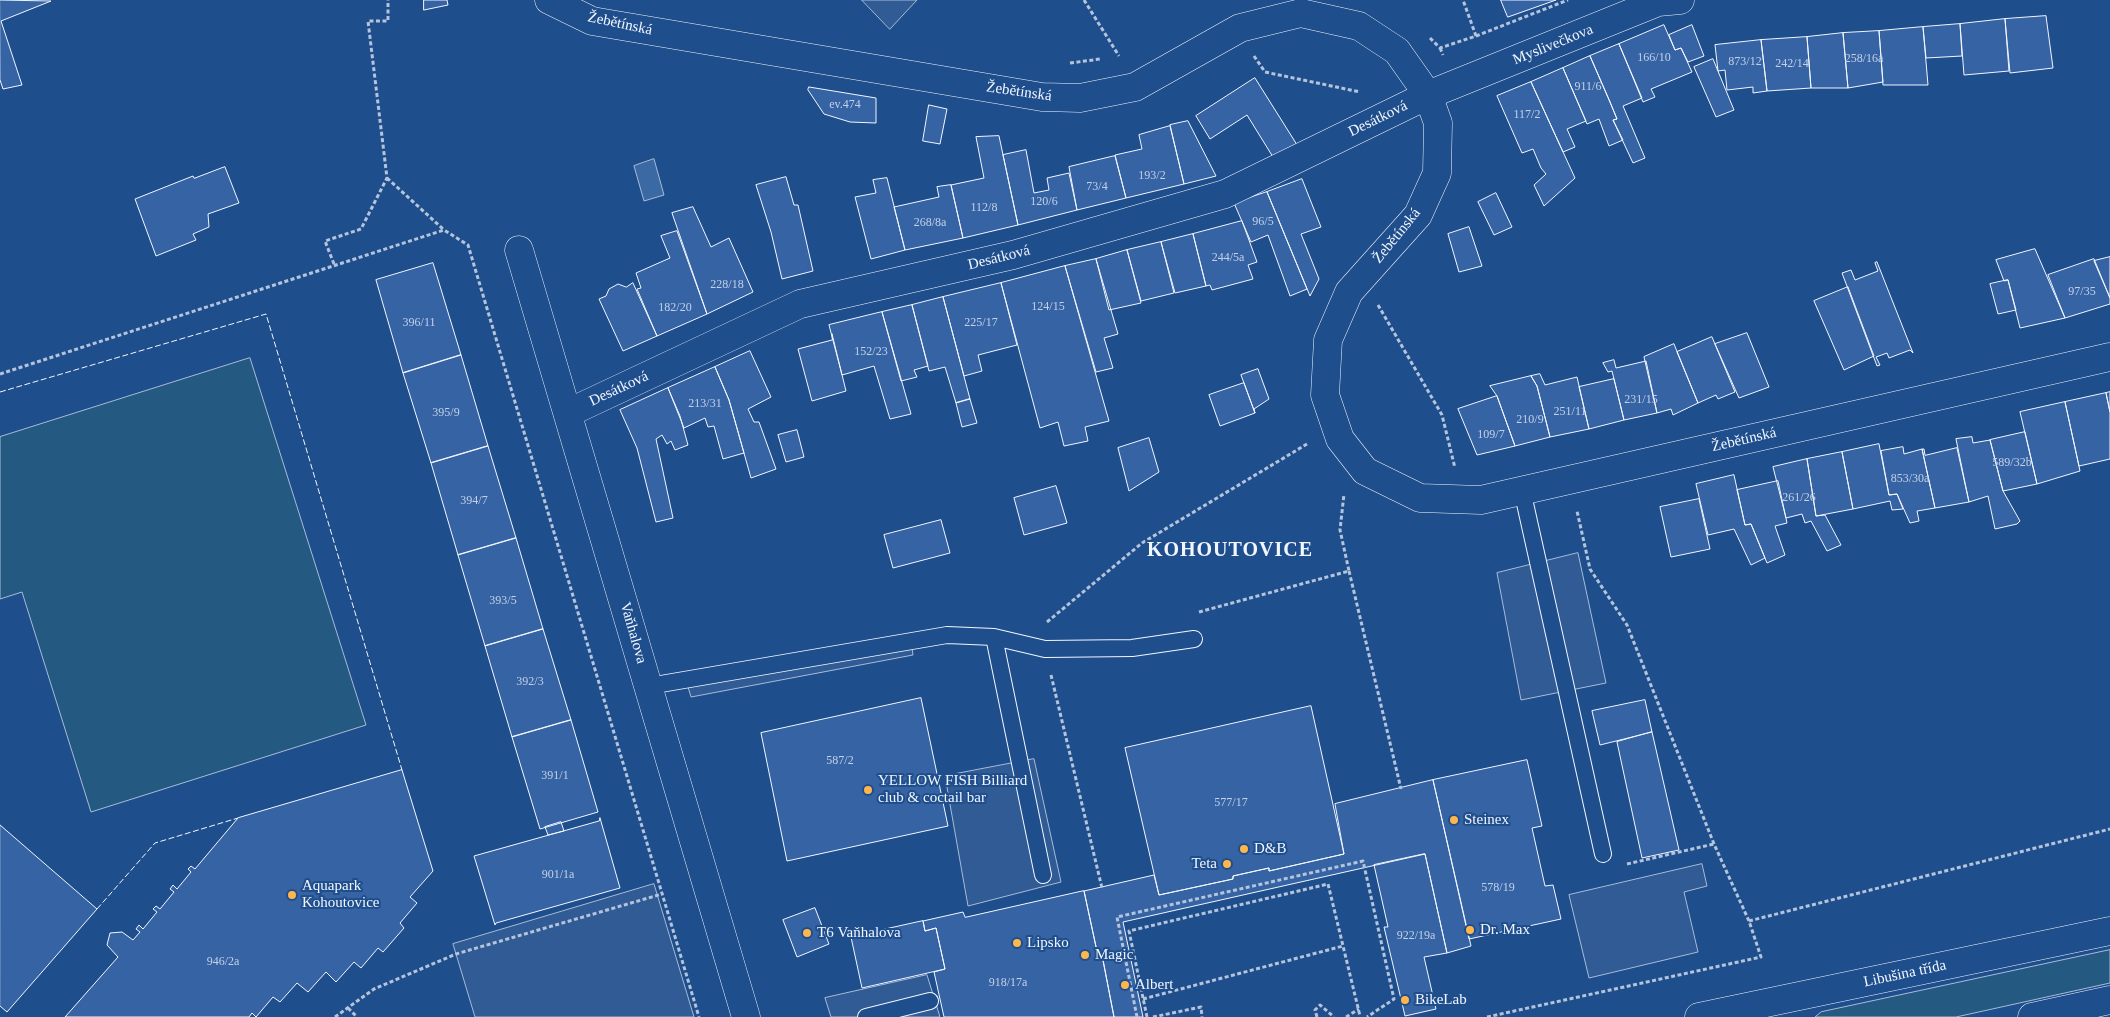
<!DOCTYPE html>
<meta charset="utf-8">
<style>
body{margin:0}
canvas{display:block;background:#1f4e8c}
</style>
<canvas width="2110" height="1017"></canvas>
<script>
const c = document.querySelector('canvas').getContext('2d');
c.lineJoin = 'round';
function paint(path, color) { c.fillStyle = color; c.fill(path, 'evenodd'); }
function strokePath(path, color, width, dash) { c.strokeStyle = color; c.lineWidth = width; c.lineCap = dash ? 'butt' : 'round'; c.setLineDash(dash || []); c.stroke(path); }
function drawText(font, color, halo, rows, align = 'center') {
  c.font = font + ' "Times New Roman",serif'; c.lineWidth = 4; c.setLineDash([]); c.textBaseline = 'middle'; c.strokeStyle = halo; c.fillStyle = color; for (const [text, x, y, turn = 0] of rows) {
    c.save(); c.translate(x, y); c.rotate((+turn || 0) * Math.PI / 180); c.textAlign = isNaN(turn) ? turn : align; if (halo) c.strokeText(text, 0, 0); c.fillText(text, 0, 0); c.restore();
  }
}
const green = new Path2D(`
 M250,358L366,725L91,812L22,592L0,599V437Z
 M2110,950V983L1956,1017H1815L1821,1012Z`);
paint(green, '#245a82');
strokePath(green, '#a8bbd7', 1);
const parking = new Path2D(`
 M862,0H917L890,29Z
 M1578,553L1606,683L1521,700L1497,573Z
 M911,641L913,655L691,697L686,680Z
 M1034,759L1061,882L968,906L945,776Z
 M1702,864L1707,886L1684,892L1698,952L1589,978L1569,895Z
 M654,884L694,1017H475L453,944Z
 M927,975L940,1017H831L825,998Z`);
paint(parking, '#305b95');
strokePath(parking, '#a8bbd7', 1);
const water = new Path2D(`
 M654,159L664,195L644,201L634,166Z`);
paint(water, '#3b69a3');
strokePath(water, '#a8bbd7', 1);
const building = new Path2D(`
 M0,0L51,1L1,21L22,85L3,89L0,80Z
 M424,0H447L448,5L424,10Z
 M1501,0H1556L1508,17Z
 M2046,16L2053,68L2010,73L2005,19Z
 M2005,19L2009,71L1964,75L1960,24Z
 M1960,24L1962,56L1926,58L1923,27Z
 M1664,25L1675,50L1681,48L1692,72L1651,89L1655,97L1643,102L1619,44Z
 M1692,25L1704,56L1688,62L1681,48L1675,50L1669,35Z
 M1923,27L1928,85H1883L1879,31Z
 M1879,31L1883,82L1848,88L1843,33Z
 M1843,33L1848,88H1811L1807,37Z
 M1807,37L1811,88L1767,91L1761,40Z
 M1761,40L1767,91L1753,93V87L1727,90L1725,70L1718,71L1715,45Z
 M1619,44L1642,98L1623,106L1645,158L1633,163L1613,120L1617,119L1610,102L1590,56Z
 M1590,56L1610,102L1617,119L1613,120L1623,140L1609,146L1599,119L1587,124L1563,68Z
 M1713,59L1734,110L1716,117L1694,67Z
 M1563,68L1586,121L1567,129L1575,147L1563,152L1531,82Z
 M1255,78L1299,148L1273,157L1247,115L1210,139L1196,116Z
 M1531,82L1575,178L1544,206L1534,185L1546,174L1541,168L1533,149L1522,153L1497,96Z
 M809,87L876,98V123L850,122L824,114L808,90Z
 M929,105L947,109L940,144L923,141Z
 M1188,121L1216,176L1184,184L1170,125Z
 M1170,126L1184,184L1126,198L1115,155L1142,149L1139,135Z
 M999,136L1018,225L963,238L951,185L984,178L976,137Z
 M1026,150L1034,193L1049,190L1047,178L1069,173L1077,210L1018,225L1003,155Z
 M1115,156L1126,198L1077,210L1069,167Z
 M225,167L239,203L208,214L209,227L193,234L196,240L156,256L135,199L193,176L194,178Z
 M786,177L794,205H798L813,271L782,279L771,232L756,185Z
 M887,178L905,250L871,259L855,197L876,193L873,180Z
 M1302,179L1321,227L1301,234L1319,279L1310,296L1267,192Z
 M951,185L963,238L905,250L894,207L939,197L937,187Z
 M1267,192L1307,289L1290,296L1268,235L1251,242L1234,203Z
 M1496,193L1512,227L1494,235L1478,202Z
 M693,207L711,247L729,238L753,292L707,314L672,213Z
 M1242,221L1257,262L1248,265L1253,279L1212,290L1210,285L1206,286L1193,234Z
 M1469,227L1482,266L1459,272L1448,234Z
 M677,231L707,314L657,336L637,289L641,288L636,273L670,258L661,236Z
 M1193,234L1206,286L1175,293L1161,242Z
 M1161,242L1174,293L1141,301L1127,250Z
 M2035,249L2065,318L2020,328L2008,280L2004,281L1996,260Z
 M1127,250L1141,303L1109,310L1096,259Z
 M2110,257V298L2094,261Z
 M1096,259L1118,334L1104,338L1113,368L1096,372L1065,266Z
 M2094,259L2110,298V304L2065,318L2048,275Z
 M1877,262L1913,353L1910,350L1889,358L1887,353L1876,357L1880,365L1877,366L1842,273L1851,270L1855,280L1878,271L1875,263Z
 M433,263L461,355L403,373L376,280Z
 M1065,266L1109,421L1085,427L1088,441L1064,446L1058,422L1040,428L1001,283Z
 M2008,280L2016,310L1998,314L1990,284Z
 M633,283L657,336L623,351L599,299L606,296L609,289L618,284L626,287Z
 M1001,283L1017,345L978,355L982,371L964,376L943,297Z
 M1848,287L1874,356L1844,370L1814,301Z
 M943,297L970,399L956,403L945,367L929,371L912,305Z
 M912,305L928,366L914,370L917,377L901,381L882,312Z
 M882,312L911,414L890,419L874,366L842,375L829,325Z
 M1747,333L1769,387L1739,398L1715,344Z
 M832,334L846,391L812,401L798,349L832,340Z
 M1712,337L1735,392L1718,399L1716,395L1698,403L1677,352Z
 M1674,344L1698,403L1673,415L1671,409L1657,413L1644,357Z
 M750,351L771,397L748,409L754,422H759L776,469L751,478L729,400L715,367Z
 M461,355L488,446L431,463L403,373Z
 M1614,360L1616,368L1646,361L1657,413L1624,420L1612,371L1608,372L1603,363Z
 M715,367L729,400L744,453L723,459L714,426L708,427L705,418L684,428L668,388Z
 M1258,369L1269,399L1254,409L1255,413L1241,375Z
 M1540,374L1545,385L1577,377L1589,429L1550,437L1537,386L1531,376Z
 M1531,376L1537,386L1550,437L1515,446L1497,396L1490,386Z
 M1614,379L1624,420L1589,429L1579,387Z
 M1244,383L1255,413L1220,426L1209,395Z
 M668,388L680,416L688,445L675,450L671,441L667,444L662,435L656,439L673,518L656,522L637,448L620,410Z
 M2110,392V412L2106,393Z
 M2106,393L2110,412V459L2079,466L2065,402Z
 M1497,396L1515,446L1477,455L1458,409Z
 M970,399L977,423L962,427L956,403Z
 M2065,402L2080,471L2037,484L2020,412Z
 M797,430L804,457L786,462L778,435Z
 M2025,432L2037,484L2003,491L1990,440Z
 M1972,437L1973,443L1990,440L2003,491L2020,521L2017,524L1995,529L1988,496L1969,502L1956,439Z
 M1149,438L1159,472L1129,491L1118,448Z
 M1879,444L1889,495L1897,494L1903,509L1892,510L1890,501L1853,509L1842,452Z
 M488,446L516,538L458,555L431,463Z
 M1903,447L1904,454L1922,449L1935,508L1917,511L1919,521L1910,523L1897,494L1889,495L1881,451Z
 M1957,448L1969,502L1935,508L1922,449H1924L1925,455Z
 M1842,452L1853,509L1816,516L1807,459Z
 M1807,459L1816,516L1825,515L1841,545L1827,551L1811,521L1805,523L1802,514L1786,518L1773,467Z
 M1734,475L1745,525L1751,524L1765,558L1751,565L1734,529L1708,535L1696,484Z
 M1778,481L1787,523L1775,526L1785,555L1767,563L1751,524L1745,525L1737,490Z
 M1056,486L1067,523L1024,535L1014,498Z
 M1699,499L1710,549L1671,557L1660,507Z
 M941,520L950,553L893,568L884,535Z
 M516,538L543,629L485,646L458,555Z
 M543,629L571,720L512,737L485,646Z
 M921,698L948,826L787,861L761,733Z
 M1645,700L1652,732L1600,745L1592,711Z
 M1311,706L1344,854L1269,871V868L1233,876V879L1159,895L1125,748Z
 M571,720L598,812L540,829L512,737Z
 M1652,732L1679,850L1642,858L1617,742Z
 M1527,760L1542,826L1532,828L1545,886L1553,885L1561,919L1469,939L1433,780Z
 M402,770L433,871L410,897L417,903L400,923L404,928L383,952L378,948L361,968L354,962L336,982L326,972L308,992L297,983L280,1002L273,997L256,1017L252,1013L249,1017H65L118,957L107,945L110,933L122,932L133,940L140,932L136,929L139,925L143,929L157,912L153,909L156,906L160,909L174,892L170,889L173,885L177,889L191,872L188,869L191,866L195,869L238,818Z
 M1433,780L1471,946L1447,953L1425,854L1123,922L1143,1017H1114L1102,955L1098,956L1084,891L1154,875L1159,895L1233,879V876L1269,868V871L1344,854L1335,804Z
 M600,818L620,888L496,923L495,925L474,856L599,821Z
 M561,822L564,831L548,835L545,827Z
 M0,825L97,909L7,1012L0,1006Z
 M1425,854L1447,953L1424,957L1436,1009L1405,1016L1384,927H1388L1374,865Z
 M1084,891L1098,956L1102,955L1114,1017H944L934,972L945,969L936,928L925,931L923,921L963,912L965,917Z
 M815,908L829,944L797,957L783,920Z
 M923,921L925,931L936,928L945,969L862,988L851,937Z`);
paint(building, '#3563a3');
strokePath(building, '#f2f6ff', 1);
const lane = new Path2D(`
 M1522,490L1603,854
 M994,637L1043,875
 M649,686L947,635L994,637L1045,649L1132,648L1194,639
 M866,1017L930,1001`);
const street = new Path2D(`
 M519,250L746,1017
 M568,413L800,304L1013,255L1225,194L1428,95L1658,2L1680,0`);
const secondary = new Path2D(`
 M549,0L592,21L1042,97L1080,98L1135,87L1240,28L1301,13L1359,26L1397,51L1428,95L1438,123L1437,173L1418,215L1349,292L1328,340L1325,395L1340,439L1365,471L1420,498L1481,500L2110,357
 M1699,1017L2110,931
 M2032,1017L2110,1000`);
strokePath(lane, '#f2f6ff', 18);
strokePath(street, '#f2f6ff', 29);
strokePath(secondary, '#f2f6ff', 29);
strokePath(new Path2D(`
 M1084,0L1119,56
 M1476,36L1568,0
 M1430,38L1440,48L1476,36L1463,0
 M1440,48L1443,55
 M1254,56L1265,72L1360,92
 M1070,63L1100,59
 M387,178L443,229
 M334,264L325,241L361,229L387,178L368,21H388V0
 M1378,305L1442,415L1455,468
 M0,374L444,230L468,245L699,1017
 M1349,571L1401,789
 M1199,612L1349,571L1340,530L1344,494
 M1047,622L1142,543L1307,444
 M1051,675L1102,888
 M1627,864L1714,844
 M1749,921L2110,829
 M1143,999L1343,946
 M348,1008L357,1017
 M335,1017L374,989L456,954L662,894
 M1137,1017L1117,917L1363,861L1394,999L1367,1017
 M1147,1017L1129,931L1328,884L1360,1016
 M1153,1017L1201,1007L1202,1017
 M1317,1017L1315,1010L1320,1005L1334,1017
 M1346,1017L1359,1009
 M1487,1017L1761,957L1749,921L1714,844L1627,625L1590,569L1577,511`), '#b3c4dc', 3, [4, 2.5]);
strokePath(lane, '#1f4e8c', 16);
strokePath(street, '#1f4e8c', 28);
strokePath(secondary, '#1f4e8c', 28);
strokePath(new Path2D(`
 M0,392L266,314L402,770
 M97,909L155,843L238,818`), '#f2f6ff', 1, [6, 2.5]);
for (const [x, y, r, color] of [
 [868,790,5,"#ffb74d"],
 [1454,820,5,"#ffb74d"],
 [1244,849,5,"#ffb74d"],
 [1227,864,5,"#ffb74d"],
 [292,895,5,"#ffb74d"],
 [1470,930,5,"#ffb74d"],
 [807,933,5,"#ffb74d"],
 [1017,943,5,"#ffb74d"],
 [1085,955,5,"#ffb74d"],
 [1125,985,5,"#ffb74d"],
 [1405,1000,5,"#ffb74d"]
]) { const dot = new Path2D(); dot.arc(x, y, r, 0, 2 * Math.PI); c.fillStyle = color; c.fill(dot); strokePath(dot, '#1f4e8c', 2); }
drawText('12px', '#c3d1e8', null, [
 ["166/10",1654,58],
 ["258/16a",1864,59],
 ["873/12",1745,62],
 ["242/14",1792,64],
 ["911/6",1588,87],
 ["ev.474",845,105],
 ["117/2",1527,115],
 ["193/2",1152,176],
 ["73/4",1097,187],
 ["120/6",1044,202],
 ["112/8",984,208],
 ["96/5",1263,222],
 ["268/8a",930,223],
 ["244/5a",1228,258],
 ["228/18",727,285],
 ["97/35",2082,292],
 ["124/15",1048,307],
 ["182/20",675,308],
 ["396/11",419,323],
 ["225/17",981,323],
 ["152/23",871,352],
 ["231/15",1641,400],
 ["213/31",705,404],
 ["251/11",1570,412],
 ["395/9",446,413],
 ["210/9",1530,420],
 ["109/7",1491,435],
 ["589/32b",2012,463],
 ["853/30a",1910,479],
 ["261/26",1799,498],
 ["394/7",474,501],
 ["393/5",503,601],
 ["392/3",530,682],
 ["587/2",840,761],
 ["391/1",555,776],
 ["577/17",1231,803],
 ["901/1a",558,875],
 ["578/19",1498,888],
 ["922/19a",1416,936],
 ["946/2a",223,962],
 ["918/17a",1008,983]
]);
drawText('15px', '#f2f6ff', '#1f4e8c', [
 ["Žebětínská",620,24,12],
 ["Myslivečkova",1553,45,-22],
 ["Žebětínská",1019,92,8],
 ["Desátková",1378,119,-26],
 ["Žebětínská",1397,236,-51],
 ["Desátková",999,258,-14],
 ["Desátková",619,389,-25],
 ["Žebětínská",1744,440,-13],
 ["Vaňhalova",633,633,74],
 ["Libušina třída",1905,974,-12]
]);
drawText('15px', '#f2f6ff', '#1f4e8c', [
 ["YELLOW FISH Billiard",878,781],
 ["club & coctail bar",878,798],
 ["Steinex",1464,820],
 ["D&B",1254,849],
 ["Teta",1217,864,"right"],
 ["Aquapark",302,886],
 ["Kohoutovice",302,903],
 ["Dr. Max",1480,930],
 ["T6 Vaňhalova",817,933],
 ["Lipsko",1027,943],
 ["Magic",1095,955],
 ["Albert",1135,985],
 ["BikeLab",1415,1000]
], 'left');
c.letterSpacing = '1px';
drawText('bold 20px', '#f2f6ff', '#1f4e8c', [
 ["KOHOUTOVICE",1230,551]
]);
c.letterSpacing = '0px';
</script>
